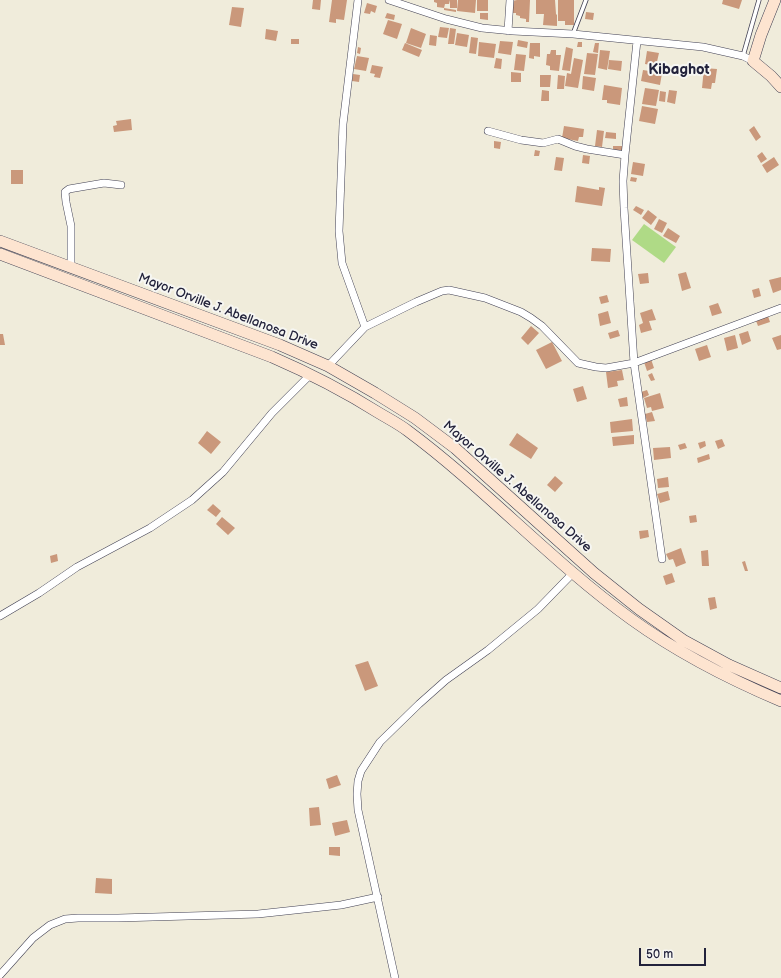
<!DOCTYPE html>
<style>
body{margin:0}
#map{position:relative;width:781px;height:978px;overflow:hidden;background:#f0ecdb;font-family:"Balsamiq Sans",sans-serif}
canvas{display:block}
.scale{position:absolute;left:639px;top:948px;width:67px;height:18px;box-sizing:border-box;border:2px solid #22223b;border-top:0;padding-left:5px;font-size:12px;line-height:14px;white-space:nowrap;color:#22223b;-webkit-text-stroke:3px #f6f6f2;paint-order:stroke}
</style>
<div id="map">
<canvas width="781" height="978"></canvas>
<div class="scale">50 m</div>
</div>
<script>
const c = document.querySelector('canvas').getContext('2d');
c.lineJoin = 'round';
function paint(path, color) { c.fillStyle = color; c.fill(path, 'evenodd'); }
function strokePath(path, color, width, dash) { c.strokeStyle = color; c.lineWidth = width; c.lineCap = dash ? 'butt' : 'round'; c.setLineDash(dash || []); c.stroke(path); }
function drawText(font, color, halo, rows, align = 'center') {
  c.font = font + ' "Balsamiq Sans",sans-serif'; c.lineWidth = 4; c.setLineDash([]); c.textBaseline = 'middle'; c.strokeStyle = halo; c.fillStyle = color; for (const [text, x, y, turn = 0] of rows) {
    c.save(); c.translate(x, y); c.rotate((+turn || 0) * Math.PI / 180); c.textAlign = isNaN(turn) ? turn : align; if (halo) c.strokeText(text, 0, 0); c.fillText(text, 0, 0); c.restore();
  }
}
paint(new Path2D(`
 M644,224L676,247L664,263L632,240Z`), '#afda86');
paint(new Path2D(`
 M313,0H321L320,10L312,9Z
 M332,0H347L344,20L336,19V23L329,22Z
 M434,0H450L449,4H445L444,8L437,7V3L434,2Z
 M450,0H457V8H450Z
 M458,0H476L475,13L457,11Z
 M477,0H488V11H477Z
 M517,0H530L529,22H526V19L520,18V16L516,15V13H512V1Z
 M536,0H555L556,14L557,15V26L543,25L544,14H536Z
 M558,0H574V25H565V21H558Z
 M723,0H742L739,9L722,4Z
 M367,3L377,6L375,13L371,11L370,14L364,13Z
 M232,7L244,8L241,27L229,25Z
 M444,8L456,10V12L444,10Z
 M586,12L594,13L593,20L585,19Z
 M387,13L395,15L394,20L385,18Z
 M480,13H488V20L480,19Z
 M388,20L402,24L397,39L383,34Z
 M440,27L449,28L447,38L438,37Z
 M411,28L426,34L421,48L406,43Z
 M450,28L456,29L454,44H448Z
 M266,29L278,31L276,41L265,39Z
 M457,33L469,35L467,47L455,45Z
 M430,35L437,36L436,46L429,45Z
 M471,37L478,38L476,54L469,53Z
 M291,39H299V44H291Z
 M518,40L528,42L527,48L517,46Z
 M500,41L513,42L511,55L498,53Z
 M479,42L496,44L494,58L478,56Z
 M578,42H582V47H577Z
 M405,43L422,50L419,57L402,50Z
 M530,43H540V57L534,56V59L529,58Z
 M595,43H599L598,53L593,52Z
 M358,47L361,48L360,54L357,53Z
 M566,47L573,49L570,71L562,70Z
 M551,50H556V55H561L559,71L550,70V66L546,65L547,54H550Z
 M600,50L610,51L607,70L598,68Z
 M647,51L659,53L656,66L645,64Z
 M587,53L598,54L595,75L584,74Z
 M516,54L526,55L524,71L514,70Z
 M357,56L369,58L366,71L354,69Z
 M496,58L502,59L501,69L494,68Z
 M574,58L583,60L578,88L565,86L567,73L571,74Z
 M609,60L622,61L621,71L608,69Z
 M372,65L383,67L380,78L374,77L375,74L370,73Z
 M704,68L717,69L715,83H712L711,89L702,88Z
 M643,70L662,73L660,85L641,81Z
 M511,72L521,73V82H511Z
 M353,74L360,75L359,82L352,81Z
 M540,75H551L550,87H540Z
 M558,75L565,76L564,89H557Z
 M583,76L596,78L594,91L582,89Z
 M604,85L622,88L620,105L607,103V100H602Z
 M645,88L659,90L656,106L642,104Z
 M542,90L549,91V101H541Z
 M669,90L677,91L675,104L667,102Z
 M660,91L666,92L665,102L659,101Z
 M642,106L658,109L655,124L639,121Z
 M131,119L132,130L114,132L113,126L117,125L116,121Z
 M564,126L584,129L583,137H579L578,141L562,138Z
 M754,126L761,137L756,141L749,130Z
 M597,130L604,131L602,147L595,146Z
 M606,132L616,133V139L605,138Z
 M494,141L501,142L500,149L494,148Z
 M613,146H622V150H613Z
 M535,150L540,151L539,156H534Z
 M762,152L767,159L761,163L757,156Z
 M583,155L590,156L589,164L582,163Z
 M556,157L564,158L562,171L554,170Z
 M774,157L779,165L767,173L762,165Z
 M633,162L645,164L643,176L631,174Z
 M11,170H23V184H11Z
 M631,177L637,178L636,182L630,181Z
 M577,186L599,190V187L605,188L602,206L575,202Z
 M636,206L644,210L641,215L633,210Z
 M648,210L657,217L651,225L642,218Z
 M659,219L667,223L662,233L654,229Z
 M668,228L680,236L676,243L663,236Z
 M592,248L611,249L610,262L591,261Z
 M686,272L691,288L682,291L678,274Z
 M648,273L649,283L640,284L638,274Z
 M781,277V290L773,293L769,280Z
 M759,288L761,296L754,298L752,290Z
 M607,295L609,302L601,304L599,297Z
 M718,303L722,313L712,316L709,306Z
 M652,309L656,320L649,321L652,330L641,333L639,325L643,323L640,313Z
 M608,311L611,323L600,326L598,314Z
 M767,313L770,322L758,326L755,318Z
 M531,326L539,333L528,345L521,338Z
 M618,330L620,336L610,339L608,333Z
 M748,331L751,341L742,345L739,334Z
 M0,334H3L5,345H0Z
 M735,335L738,348L727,351L724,338Z
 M781,335V349L777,350L772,338Z
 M552,342L562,361L546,369L536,350Z
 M707,345L711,357L699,361L695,349Z
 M651,359L654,368L647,371L644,362Z
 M622,370L624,380L617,381L618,386L608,388L606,372Z
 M652,373L655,380L651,381L648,375Z
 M583,386L587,399L577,402L573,389Z
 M647,390L649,395L643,398L641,392Z
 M660,393L664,408L652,411L651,407L647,408L644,398Z
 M627,397L628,406L620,407L618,399Z
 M652,412L655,421L647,422L645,414Z
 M632,419L633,431L611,433L610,422Z
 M207,431L221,442L211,454L198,443Z
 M517,433L538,448L531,459L509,445Z
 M634,435V444L613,446L612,437Z
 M722,439L725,446L718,449L715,441Z
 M705,441L706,446L700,449L698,443Z
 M685,443L687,448L680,450L678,445Z
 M670,447L671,458L654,460L653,448Z
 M709,454L710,459L698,463L697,458Z
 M555,476L563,483L555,492L547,485Z
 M668,477L669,487L658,488L657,479Z
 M668,491L670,500L660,503L657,494Z
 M213,504L221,511L216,517L207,510Z
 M696,515L697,522L690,523L689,516Z
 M222,517L235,528L228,535L216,524Z
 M648,530L649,537L640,539L639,531Z
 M681,548L686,563L676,567L673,559L669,560L666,554Z
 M708,550L709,566H702L701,551Z
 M57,554L58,561L51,563L50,556Z
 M745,561L748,571H745L742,562Z
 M672,573L675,582L666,585L663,576Z
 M715,597L717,608L710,610L708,598Z
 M368,661L378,686L365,691L355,665Z
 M337,775L341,785L329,789L326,779Z
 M319,807L321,825L310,826L309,808Z
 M347,820L350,832L335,836L332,823Z
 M329,847H340V856L329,855Z
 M96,878L112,879V894L95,893Z`), '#ca987b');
const lane = new Path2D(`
 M573,34L586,0
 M743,56L759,0`);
const street = new Path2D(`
 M358,0L343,124L339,231L342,263L365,327
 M389,0L446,19L482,28L513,31L573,34L703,47L743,56L753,61
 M508,31L510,0
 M637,41L625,155L623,181L624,208L634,363L662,559
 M488,131L521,140L543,143L558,139L575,146L587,149L625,155
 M71,267V226L66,202L65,192L69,189L104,183L121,185
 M328,366L365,327L416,302L442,291L449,290L485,298L521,312L531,318L542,326L578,363L596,367L606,368L634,363L781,308
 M0,616L39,593L77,567L150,528L192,500L223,472L272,413L311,374
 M0,975L33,938L50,925L65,919L78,918H118L258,914L341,905L378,897
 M395,978L358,810L357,794L358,781L361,771L380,742L419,704L446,680L488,650L538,609L573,573`);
const secondary = new Path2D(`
 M775,0L761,35L753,61L771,76L781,87
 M0,241L280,345L328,366L375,393L415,418L455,448L594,573L639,609L683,640L729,665L781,688
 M0,254L272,357C309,373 344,391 379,413C389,419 399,424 408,431C486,489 552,562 631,619C678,653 729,679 781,701`);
strokePath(lane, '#414053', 5);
strokePath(street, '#414053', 8);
strokePath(secondary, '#414053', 12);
strokePath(lane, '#fff', 3.5);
strokePath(street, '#fff', 7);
strokePath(secondary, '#fde4d0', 11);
drawText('13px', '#22223b', '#f6f6f2', [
 ["Mayor Orville J. Abellanosa Drive",228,312,21],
 ["Mayor Orville J. Abellanosa Drive",517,487,41]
]);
drawText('bold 15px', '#22223b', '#f6f6f2', [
 ["Kibaghot",679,70]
]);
</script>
